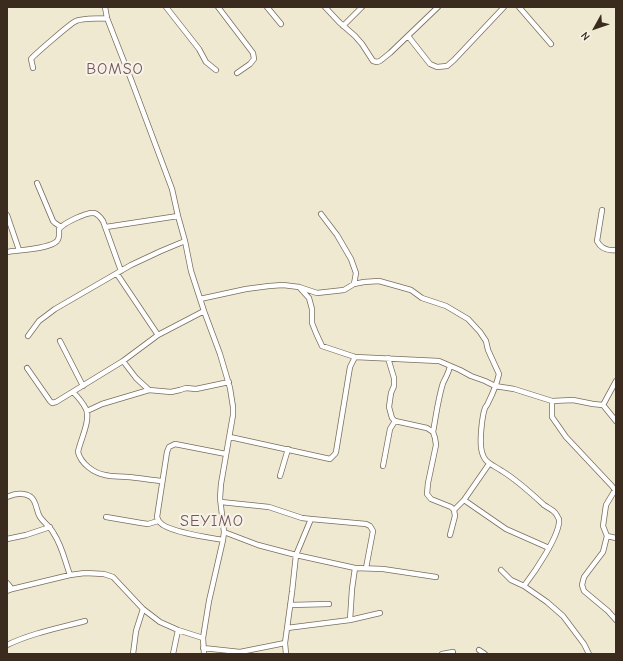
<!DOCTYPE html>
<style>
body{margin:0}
#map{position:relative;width:623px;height:661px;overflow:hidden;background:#f0e9d1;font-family:"Comic Neue",sans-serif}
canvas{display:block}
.frame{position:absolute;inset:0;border:8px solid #3b2a1e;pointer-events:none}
.north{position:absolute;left:575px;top:8px;width:40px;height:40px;-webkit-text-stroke:3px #f7f3e8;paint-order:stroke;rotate:230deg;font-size:11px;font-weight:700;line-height:16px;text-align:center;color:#3b2a1e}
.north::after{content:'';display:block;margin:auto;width:14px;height:18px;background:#3b2a1e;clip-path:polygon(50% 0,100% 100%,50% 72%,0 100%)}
</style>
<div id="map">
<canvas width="623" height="661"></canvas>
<div class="frame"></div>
<div class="north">N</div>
</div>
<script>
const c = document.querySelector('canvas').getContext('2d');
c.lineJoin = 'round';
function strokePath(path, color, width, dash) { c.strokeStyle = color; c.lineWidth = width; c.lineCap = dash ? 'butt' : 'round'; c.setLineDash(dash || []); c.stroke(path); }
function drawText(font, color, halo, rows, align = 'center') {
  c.font = font + ' "Comic Neue",sans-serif'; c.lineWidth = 4; c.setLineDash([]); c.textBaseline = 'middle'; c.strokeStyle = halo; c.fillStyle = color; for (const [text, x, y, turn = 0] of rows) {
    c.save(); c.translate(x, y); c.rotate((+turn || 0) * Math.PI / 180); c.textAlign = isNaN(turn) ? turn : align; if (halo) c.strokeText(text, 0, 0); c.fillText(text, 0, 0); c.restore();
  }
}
const minor = new Path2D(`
 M105,7L107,18L114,36L132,82L172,189L178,216L185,241L191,271L204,311L220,354L230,388L233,407V415L221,484L220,498L224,532L223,540L209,601L203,638L204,654
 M166,7L199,49L206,62L216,70
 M218,7L253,53L254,59L250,64L237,73
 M267,7L281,24
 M325,7L339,22L355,36L362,44L373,61L377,62L380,61L390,53L438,7
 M519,7L551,44
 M343,26L362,7
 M408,36L430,64L437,67L447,66L454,60L504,7
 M33,68L31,59C33,56 72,22 76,21C82,18 100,19 107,18
 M37,183L53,221L55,223L61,227
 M602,210L597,241C601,249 608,251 616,250
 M321,214L337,235L351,259L356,273L354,284
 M7,215L19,250
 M106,227L178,216
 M7,252C18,250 50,249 57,241C60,238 59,233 59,229C64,223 86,212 94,213C98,214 101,218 103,221L121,271
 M117,274L158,335
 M299,287L309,298L312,309V323L316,333L322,346L355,357L439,361L460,370L471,376L485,381L495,386L514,389L552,401L573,400L593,404L603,405L616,381
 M200,299L246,289L269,286L283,285L299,287L317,293L344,290L354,284L364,282L379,281L411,290L422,298L446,306L468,319L480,332L486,341L488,350L499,374C497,383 492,395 488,403C488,404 486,406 485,408C482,416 480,438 481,447C483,463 490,463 502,471C517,480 531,493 544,505C548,508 554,510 556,514C557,515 558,518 559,519C561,534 534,573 524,586
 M28,336L39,321L55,309L131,265L161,251L185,241
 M60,341L83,386
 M388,358L394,378V386L391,393L389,407L392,418L395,421L427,428L433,432L435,438L436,445L428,483L427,494L431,499L451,507L454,510L455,516L450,535
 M123,361L136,378L149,390
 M27,368L50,401L52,403L56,402L123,361L158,335L204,311
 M73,392C78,397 83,403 86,409C91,420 80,441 78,452C81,464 94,473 105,475C112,477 120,476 128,477C139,478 151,480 162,481
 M552,401V417L566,437L612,486L615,490L606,505L603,526L607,536L603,552L584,577L582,585L584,591L608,611L616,620
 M603,405L616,421
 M87,411L102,404L149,390L171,392L180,390L186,388L196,389L229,382
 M433,432C436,416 438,399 443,383C446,377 449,372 450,366
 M230,437L330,459L335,454L336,452L350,367L355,357
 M383,466L390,429L395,421
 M280,476L288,449
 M7,497C14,494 24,492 31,497C37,502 36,511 40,517C44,523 51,527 54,534C62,546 65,561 70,575
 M464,500L506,529L549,548
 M221,502L269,507L302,518L311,519L296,555L292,592L285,643L286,654
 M454,510L464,500L489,464
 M106,517L141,523L148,524L158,521
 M311,519L366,524L370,526L373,531L366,568
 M224,532L258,545L296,555L355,568L383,569L436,577
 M607,536L616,538
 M7,539L26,535L50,527
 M223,540C206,537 176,533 163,525C160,523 158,521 157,517L167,452L169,447L175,444L226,454
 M501,570L511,580L524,586L547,602L563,616L584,644L589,654
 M7,583L12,589
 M7,591L12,589L70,575L85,573L104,574L113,577L143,609L160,622L178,630L203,638
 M290,605L329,604
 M350,620L380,613
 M287,628L350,620L352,589L355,568
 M7,645C32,633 59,628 85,621
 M203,648L240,652L285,643
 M479,650L485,654
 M133,654L136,631L143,609
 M173,654L178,630
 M442,654L453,652`);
strokePath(minor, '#7a6d5d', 6);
strokePath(minor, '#fff', 4.5);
c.letterSpacing = '1px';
drawText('16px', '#74565e', '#f7f3e8', [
 ["BOMSO",115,69],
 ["SEYIMO",212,521]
]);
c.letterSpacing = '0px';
</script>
